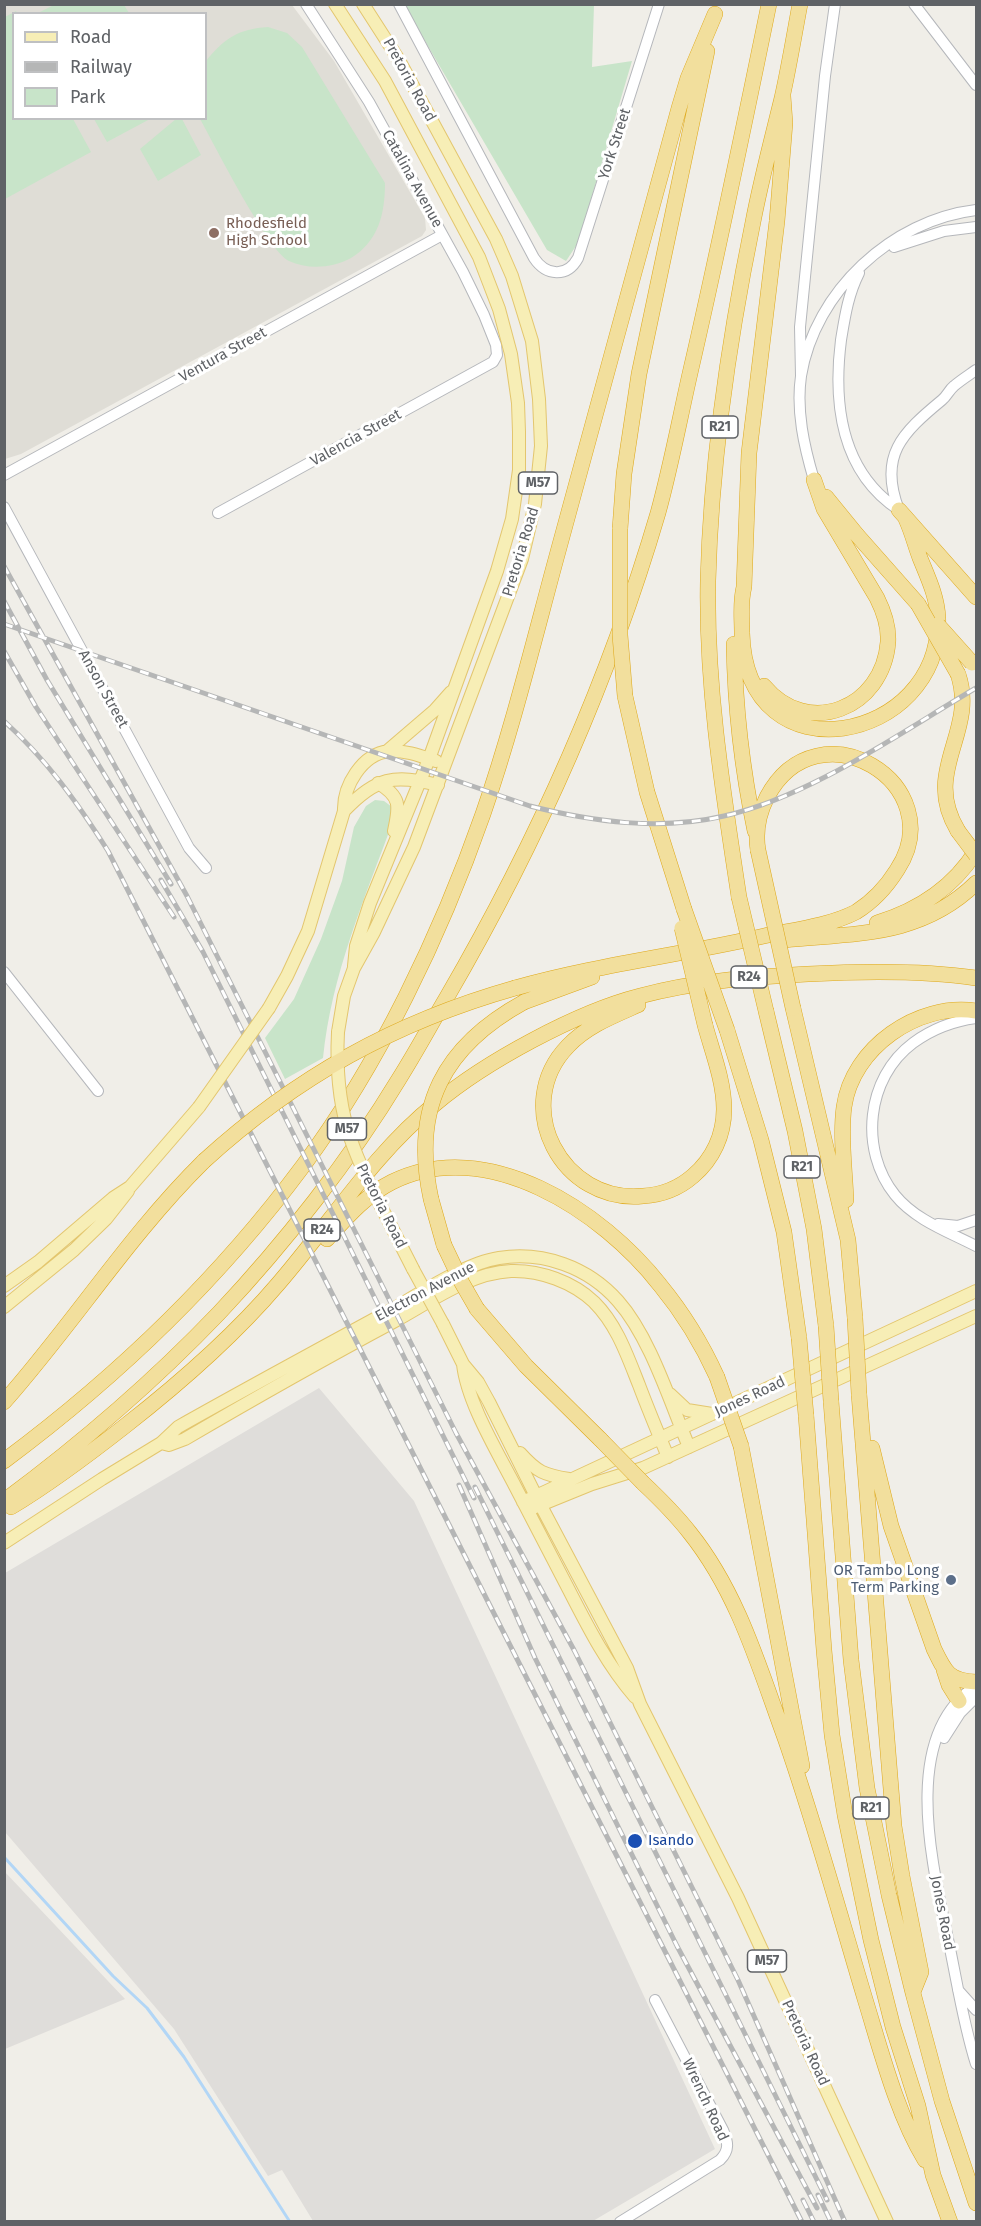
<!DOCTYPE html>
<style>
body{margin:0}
#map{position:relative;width:981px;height:2226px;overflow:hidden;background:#f0eee8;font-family:"Fira Sans",sans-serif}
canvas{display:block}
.frame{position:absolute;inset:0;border:6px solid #5f6266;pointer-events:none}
.legend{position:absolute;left:12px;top:12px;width:195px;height:108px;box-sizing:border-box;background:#fff;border:2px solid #bfc0c2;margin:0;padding:8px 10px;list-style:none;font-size:18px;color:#5f6266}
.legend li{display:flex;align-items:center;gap:12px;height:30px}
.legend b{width:30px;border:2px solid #bfc0c2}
</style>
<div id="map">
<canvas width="981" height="2226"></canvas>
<div class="frame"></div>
<ul class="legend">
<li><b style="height:8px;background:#f7eeb6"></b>Road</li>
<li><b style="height:8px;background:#b5b6b6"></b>Railway</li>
<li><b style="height:16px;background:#c8e4c9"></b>Park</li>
</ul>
</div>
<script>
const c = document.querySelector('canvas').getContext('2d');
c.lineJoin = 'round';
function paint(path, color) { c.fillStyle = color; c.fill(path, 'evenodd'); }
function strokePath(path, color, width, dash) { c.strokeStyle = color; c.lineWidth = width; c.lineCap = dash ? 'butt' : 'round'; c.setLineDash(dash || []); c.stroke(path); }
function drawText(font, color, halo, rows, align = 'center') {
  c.font = font + ' "Fira Sans",sans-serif'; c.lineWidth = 6; c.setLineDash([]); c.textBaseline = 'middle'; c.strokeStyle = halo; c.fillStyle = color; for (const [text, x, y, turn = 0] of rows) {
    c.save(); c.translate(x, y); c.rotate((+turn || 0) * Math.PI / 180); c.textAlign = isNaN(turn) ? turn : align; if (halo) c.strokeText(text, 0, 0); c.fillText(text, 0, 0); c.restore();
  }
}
paint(new Path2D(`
 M319,1388L414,1501L715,2149L593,2221H313L282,2170L268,2176L174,2029L5,1832V1573Z
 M4,1871L125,1999L5,2049H4Z`), '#dfddda');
paint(new Path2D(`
 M5,5H292L334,61L425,218L426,230L422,236L21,454L5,459ZM14,14H206V118H14Z`), '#dfddd6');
paint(new Path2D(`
 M54,5H124L129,13H38Z
 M404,5H594L592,67L632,61L578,243L566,261L547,250Z
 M16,11L17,13L14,14V118L73,119L91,152L5,199V17Z
 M268,27L287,33L302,47L385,183C385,213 379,241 351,258C333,268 308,270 289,261C268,251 214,144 200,119L206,118V61C225,38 238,29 268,27Z
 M94,119H150L107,142Z
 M176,119H182L201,155L158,181L140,149Z
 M375,800L384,801L392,807L393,821C365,898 331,975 323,1058L285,1079L265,1038L294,999L321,939L342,881L354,827L366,806Z`), '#c8e4c9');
strokePath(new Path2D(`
 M4,1857L113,1976L147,2008L184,2057L290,2222`), '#b2d6f6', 3);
const minor = new Path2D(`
 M399,4L534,258C546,276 567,278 578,258L659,4
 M914,4L976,85
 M894,247L944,231L976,227
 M859,273C848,295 845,316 841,340C833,403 841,472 899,510
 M801,376L800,327L825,76L835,4
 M4,475L442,235
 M814,480C804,446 796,411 801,376C815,291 892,220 976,210
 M4,507L189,848L206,868
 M899,510C878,456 902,433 942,400C947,396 949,390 954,386C961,380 969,375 976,370
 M218,513L493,362L497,355L496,345L484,315L463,272L369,102L306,4
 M4,972L98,1091
 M976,1018C953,1021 932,1029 913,1043C866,1078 859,1150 895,1195C915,1220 949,1232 976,1246
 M938,1224L958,1226L976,1220
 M976,1686C899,1735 933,1867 948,1939C957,1981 963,2023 976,2064
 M944,1738L960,1713L976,1697
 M958,1990L976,2010
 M620,2222L720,2160C730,2150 728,2142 723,2130L655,2000`);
const major = new Path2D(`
 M335,4L385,81L479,257L499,309L511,354L518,403L519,432V470L512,519L497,571L429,759L370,903L356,946L354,966
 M386,752L435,710L451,692
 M378,783C402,797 399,807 394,831
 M344,811C376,777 394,774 438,785
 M269,1008L287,976L308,931L344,811C343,786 362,754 389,751C405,750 421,756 436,761
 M338,1032L344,996L354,968L374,932L414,847L522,559L535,504L541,446L539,399L532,341L512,276L496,239L399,60L363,4
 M387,1218L413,1269
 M4,1286L38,1262L113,1198L130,1187L199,1107
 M4,1307L74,1250L106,1219L128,1191
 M443,1324L463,1364L478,1382L489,1402L539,1502L627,1668L640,1704L738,1898L887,2222
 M463,1364C467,1402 497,1451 515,1486C533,1521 552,1557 570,1592C589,1629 608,1666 635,1697
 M670,1394L687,1410L712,1414
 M161,1443L169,1445L185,1439C255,1398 324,1359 395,1321C430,1302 469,1273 511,1271C540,1270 573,1282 594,1302C617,1325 627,1355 639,1385C648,1409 658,1433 668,1457
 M520,1453C537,1472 544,1475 569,1479
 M523,1502L976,1291
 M528,1510L592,1484L643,1468L976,1316
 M4,1543L102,1479L161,1443L178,1427C249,1387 321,1348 393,1309C422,1292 466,1263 499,1258C543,1251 588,1267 618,1301C650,1337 670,1402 689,1447`);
const highway = new Path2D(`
 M783,96L785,123L777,221L749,453L744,587C740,602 742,617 742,633C746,782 942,743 938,618C937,596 928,578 920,558C915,545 912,532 906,519
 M826,497L857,535L918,604
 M899,510L976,597
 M620,529L624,474L639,374L707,51
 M734,644C735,707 742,769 755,831
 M958,674C978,733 921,770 958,831
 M764,686C808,739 883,708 888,642C889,626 884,612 877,598L824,509L814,480
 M625,696L647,792L684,909
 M739,897C723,792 706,688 708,581C711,461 729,339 753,222C761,180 772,139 782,98C789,67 794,36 800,4
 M877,923C919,910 953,888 976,851
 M785,940C856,933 921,937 976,883
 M515,988C596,965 681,955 764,936C793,930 829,926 856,912C872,902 887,886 897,870C953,785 818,701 767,797C759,813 755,832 758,850
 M524,1002L592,977
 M638,1005C613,1016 587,1026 568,1046C510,1106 562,1204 643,1196C662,1195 678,1189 693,1176C713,1159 724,1135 724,1109C724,1081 712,1051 705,1025
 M793,1008L848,1240L855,1318
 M766,1011L795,1131L814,1229L826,1326
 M727,1030L761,1140L784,1232L799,1338
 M431,1199L444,1245
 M846,1200C845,1170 840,1137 844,1107C852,1048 918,1002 976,1011
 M327,1239C347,1217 366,1195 392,1182C487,1135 602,1211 660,1285C683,1313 702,1344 717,1377
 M477,1309L526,1366L601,1440
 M859,1394L894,1826L902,1876L921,1972L913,1992
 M831,1401L851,1660L867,1788L889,1895L913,1993L942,2101L976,2203
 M4,1402C74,1323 129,1235 204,1161
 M806,1415L824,1650L832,1735L845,1815L871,1940L893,2027L918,2106L933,2175L950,2222
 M741,1446L802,1766
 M872,1448L891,1526L934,1649C945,1672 949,1681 976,1682
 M4,1461C117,1377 219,1279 303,1166C379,1064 441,934 483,814C512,730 533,644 556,559C598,409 637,258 679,108L688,78L715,14
 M643,1483C660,1499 676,1515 690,1533C738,1593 759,1667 785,1738C815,1824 839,1912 865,1999C881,2051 897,2114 925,2160
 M4,1501C81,1444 153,1382 219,1313C284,1244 350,1160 399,1079C416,1052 431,1024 447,997C536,844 608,683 658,513C671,466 680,417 691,369C719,248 744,126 769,4
 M11,1507C51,1483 88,1455 125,1426C180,1383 233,1337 278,1284C330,1224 373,1154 435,1104C485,1062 577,1012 640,996C696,981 751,977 808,974C864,971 921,970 976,978
 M944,1670L949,1685L959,1701`);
strokePath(minor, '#b5b7bb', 12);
strokePath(major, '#e3c66e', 14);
strokePath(highway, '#dea81a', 16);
strokePath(minor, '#fff', 10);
strokePath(major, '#f7eeb6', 12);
strokePath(highway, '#f2df9d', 15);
const rail = new Path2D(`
 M4,566L187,896L456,1433L574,1650L738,1980L845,2222
 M4,601L47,680L171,884
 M4,624L530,806C594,822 659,831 724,816C810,797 901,732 976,688
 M4,651L36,707L174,917
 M4,721C47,760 77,802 108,851L802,2222
 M161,880L203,952L474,1498
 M459,1485L535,1658L677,1946L817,2208
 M475,1487L827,2200
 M818,2195L831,2222
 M803,2200L814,2222`);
strokePath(rail, '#b5b6b6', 5);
strokePath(rail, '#fff', 3, [9]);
const majorBridge = new Path2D(`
 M338,1032C334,1110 351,1151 387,1218
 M199,1107L269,1008
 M413,1269L443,1324`);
const highwayBridge = new Path2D(`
 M620,529V635L625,696
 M918,604L958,674
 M938,625L972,663
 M958,831L976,855
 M758,850L793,1008
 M739,897L766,1011
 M684,909L727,1030
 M682,928L705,1025
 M204,1161C296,1077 395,1022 515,988
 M431,1199C411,1107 444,1046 524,1002
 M444,1245L462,1283L477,1309
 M855,1318L859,1394
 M826,1326L831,1401
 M799,1338L806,1415
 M717,1377L741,1446
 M601,1440L643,1483`);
strokePath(majorBridge, '#e3c66e', 14, []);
strokePath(highwayBridge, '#dea81a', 16, []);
strokePath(majorBridge, '#f7eeb6', 12);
strokePath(highwayBridge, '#f2df9d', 15);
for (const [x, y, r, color] of [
 [214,233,6,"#8d6e63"],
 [951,1580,6,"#5c6f8a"],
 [635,1841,8,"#1a4fb4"]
]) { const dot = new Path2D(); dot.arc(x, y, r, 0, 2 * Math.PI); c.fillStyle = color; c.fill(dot); strokePath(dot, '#fff', 2); }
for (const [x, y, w] of [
 [720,427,36],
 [538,483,39],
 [749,977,36],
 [347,1129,39],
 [802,1167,36],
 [322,1230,36],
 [871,1808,36],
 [767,1961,39]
]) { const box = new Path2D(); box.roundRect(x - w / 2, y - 11, w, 22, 4.5); c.fillStyle = '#fff'; c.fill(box); strokePath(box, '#5f6266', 1.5); }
drawText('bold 14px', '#5f6266', null, [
 ["R21",720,427],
 ["M57",538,483],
 ["R24",749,977],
 ["M57",347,1129],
 ["R21",802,1167],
 ["R24",322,1230],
 ["R21",871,1808],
 ["M57",767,1961]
]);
drawText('15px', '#5f6266', '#fff', [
 ["Pretoria Road",409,80,61],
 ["York Street",615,144,-72],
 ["Catalina Avenue",412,179,61],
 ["Ventura Street",223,355,-29],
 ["Valencia Street",356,438,-29],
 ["Pretoria Road",521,552,-73],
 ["Anson Street",103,689,61],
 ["Pretoria Road",381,1206,63],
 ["Electron Avenue",425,1292,-28],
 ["Jones Road",750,1397,-25],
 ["Jones Road",942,1913,79],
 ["Pretoria Road",805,2043,65],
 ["Wrench Road",705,2100,65]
]);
drawText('15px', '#785e54', '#fff', [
 ["Rhodesfield",226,224],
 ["High School",226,241]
], 'left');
drawText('15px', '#4e5e75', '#fff', [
 ["OR Tambo Long",939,1571],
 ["Term Parking",939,1588]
], 'right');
drawText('15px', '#164399', '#fff', [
 ["Isando",648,1841]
], 'left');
</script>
